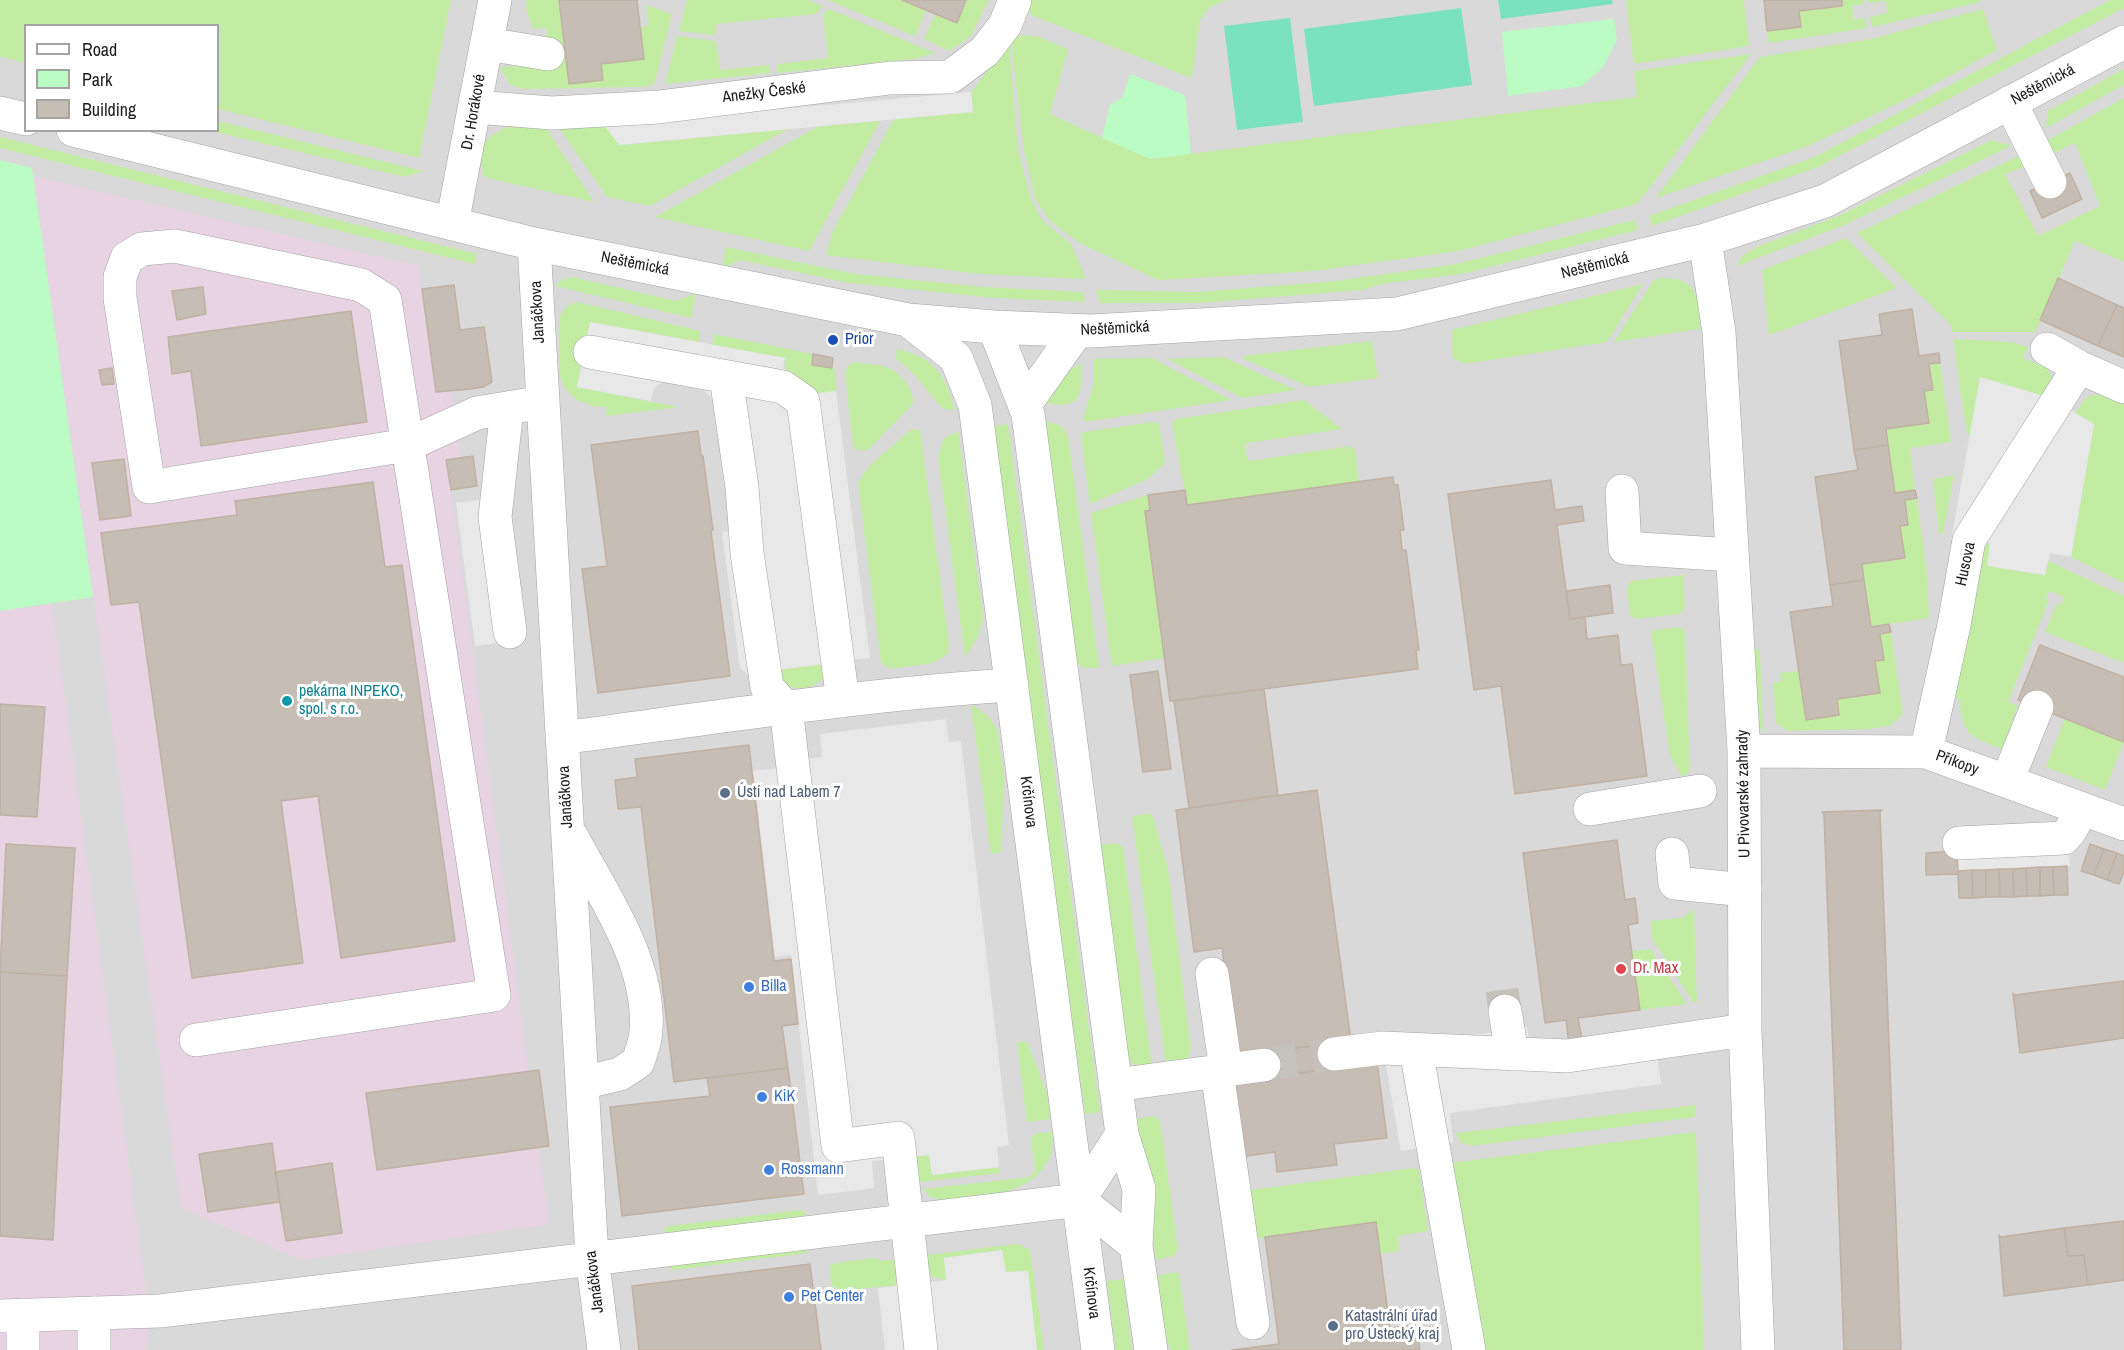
<!DOCTYPE html>
<meta charset="utf-8">
<style>
body{margin:0}
#map{position:relative;width:2124px;height:1350px;overflow:hidden;background:#eeebe1;font-family:"Archivo Narrow",sans-serif}
canvas{display:block}
.legend{position:absolute;left:24px;top:24px;width:195px;height:108px;box-sizing:border-box;background:#fff;border:2px solid #a4a4a4;margin:0;padding:8px 10px;list-style:none;font-size:18px;color:#1c1c1c}
.legend li{display:flex;align-items:center;gap:12px;height:30px}
.legend b{width:30px;border:2px solid #a4a4a4}
</style>
<div id="map">
<canvas width="2124" height="1350"></canvas>
<ul class="legend">
<li><b style="height:8px;background:#fff"></b>Road</li>
<li><b style="height:16px;background:#bafcc3"></b>Park</li>
<li><b style="height:16px;background:#c6bdb4"></b>Building</li>
</ul>
</div>
<script>
const c = document.querySelector('canvas').getContext('2d');
c.lineJoin = 'round';
function paint(path, color) { c.fillStyle = color; c.fill(path, 'evenodd'); }
function strokePath(path, color, width, dash) { c.strokeStyle = color; c.lineWidth = width; c.lineCap = dash ? 'butt' : 'round'; c.setLineDash(dash || []); c.stroke(path); }
function drawText(font, color, halo, rows, align = 'center') {
  c.font = font + ' "Archivo Narrow",sans-serif'; c.lineWidth = 6; c.setLineDash([]); c.textBaseline = 'middle'; c.strokeStyle = halo; c.fillStyle = color; for (const [text, x, y, turn = 0] of rows) {
    c.save(); c.translate(x, y); c.rotate((+turn || 0) * Math.PI / 180); c.textAlign = isNaN(turn) ? turn : align; if (halo) c.strokeText(text, 0, 0); c.fillText(text, 0, 0); c.restore();
  }
}
paint(new Path2D(`
 M0,0H2124V1350H0ZM26,26H218V130H26Z`), '#dad9d9');
paint(new Path2D(`
 M33,176L418,266L436,392L452,391L461,459L447,460L549,1224L302,1260L181,1208Z
 M52,604L146,1291L147,1339L145,1350H0V611Z`), '#e8d3e3');
paint(new Path2D(`
 M0,0H451L419,158L218,109V26H26L25,63L0,56Z
 M527,0H559L570,84L603,80L601,64L644,59L640,28L649,25L646,5L672,14L655,82L650,86L640,87L524,89L510,85L500,67L557,64L547,37L546,28L533,29L526,9Z
 M687,0H808L823,6L816,14L715,24V35L679,31Z
 M828,0H902L926,10L915,36Z
 M966,0H989L971,36L949,51L924,39L935,14L957,23Z
 M1028,0H1226L1209,8L1200,20L1192,78L1031,15L1027,4Z
 M1626,0H1744L1749,46L1634,64Z
 M1842,0H1864V4L1852,6L1854,20L1865,18L1867,28L1769,43L1767,31L1801,27L1799,11L1842,6Z
 M1868,0H1980L1981,2L1872,27L1870,17L1887,13L1886,1L1868,3Z
 M2110,0H2124V8L1818,167L1652,226L1649,216L1815,157Z
 M829,9L935,53L915,59L777,73V64L828,58L823,14Z
 M1983,9L1997,50L1909,98L1808,146L1656,198L1760,57L1871,39Z
 M1023,35L1039,37L1068,49L1050,114L1150,159L1637,97L1634,71L1751,54L1637,204L1458,251L1314,271L1158,280L1078,242L1049,220L1035,198L1024,150L1011,41L1013,37Z
 M677,36L716,41L720,70L769,65L770,73L665,84Z
 M1009,42L1018,151L1031,199L1042,220L1071,244L1086,279L980,274L826,255L832,233L894,119L973,112L971,92Z
 M2124,69V85L2046,128L2048,111Z
 M2124,98V262L2075,241L2035,332H1952V326L1857,233L2023,154L2031,164L2005,174L2038,236L2100,206L2075,143L2046,157L2044,142Z
 M218,121L423,171L405,177L211,131L218,130Z
 M880,121L809,251L655,217L819,126Z
 M515,125H544L594,202L487,178L483,175L480,150C489,135 499,129 515,125Z
 M557,125H604L620,145L788,129L650,206L607,197Z
 M0,137L477,254L475,264L0,148Z
 M1992,140L2011,146L1842,226L1737,266L1742,256L1757,247L1838,216Z
 M1635,220L1638,230L1461,274L1381,284L1363,290L1199,303H1100L1096,290L1199,292L1336,281L1456,264Z
 M1846,238L1897,288L1769,335L1762,270Z
 M726,247L855,274L983,287L1084,292V302L995,298L849,283L740,260L722,268Z
 M572,277L676,301L696,293L691,318L555,286L562,280Z
 M1660,278C1698,277 1699,297 1700,329L1614,342L1653,281Z
 M1643,284L1607,342L1464,364L1453,358L1452,330Z
 M577,302L700,331L699,342L590,322L577,387L678,407L607,416L606,407C586,407 563,397 560,374C559,365 560,355 560,345C559,335 557,322 562,312C565,306 571,304 577,302Z
 M714,334L813,354L812,365L835,369L836,391C831,391 825,393 820,393C802,391 782,377 785,358L712,345Z
 M1953,339L2012,342L2028,347L2023,358L2047,368L2052,378L2050,398L1980,377L1970,435L1967,434Z
 M1372,341L1378,378L1309,387L1244,359L1243,356Z
 M897,349C935,358 945,374 955,410L943,409C927,393 916,372 896,359Z
 M1223,357L1296,390L1242,398L1168,359Z
 M1152,358L1231,400L1085,422L1083,418L1094,383V359Z
 M853,362C864,364 881,364 891,369C903,376 915,391 913,404L868,450H857L853,446L845,373L847,367Z
 M1081,363C1082,394 1083,410 1046,403L1064,374Z
 M1940,363L1951,442L1910,448L1915,490L1895,493L1886,429L1929,423L1924,391L1933,390L1929,364Z
 M2107,394L2124,402V583L2071,557L2094,425L2075,413L2088,396Z
 M1304,400L1342,429L1248,443L1245,445L1247,458L1250,461L1350,446L1355,450L1359,482L1187,505L1172,423L1176,419Z
 M1045,421L1062,426L1068,436L1099,668H1084L1076,662Z
 M1154,422L1159,424L1165,463L1148,479L1090,504L1081,435L1083,432Z
 M1008,424L1100,1112L1085,1114L993,426Z
 M912,429L920,430L949,644L948,654L933,663L891,669L881,663L858,483L870,465Z
 M958,431L983,617L978,637L965,657L938,456L944,438Z
 M1954,475L1943,534H1939L1933,479Z
 M1148,495L1150,510L1145,512L1165,658L1112,666L1091,513Z
 M1917,498L1927,575L1929,618L1871,627L1862,564L1904,558L1900,526L1908,525L1905,500Z
 M1991,543L1988,566L2045,575L2048,561L2124,596V663L2045,632L2057,603L2061,605L2064,597L2049,591L2046,599L2049,600L2008,702L2018,706L2002,749C1971,737 1961,735 1960,699L1951,697L1981,546Z
 M1683,575L1685,608L1680,614L1636,619L1630,615L1627,588L1631,581Z
 M1680,627L1685,631L1690,771L1683,778L1670,755L1651,631Z
 M1891,632L1903,714L1890,726L1869,729L1788,731L1776,723L1773,683L1781,681L1780,673L1799,671L1806,720L1839,715L1837,699L1880,693L1875,661L1884,660L1880,634Z
 M1760,649L1763,732L1751,715L1748,650Z
 M824,664L826,676C812,690 797,692 779,682L778,670Z
 M971,704L988,716L997,728L1004,777L1001,852L991,854Z
 M2065,718L2124,741L2105,790L2046,767Z
 M1152,813L1168,870L1191,1049C1188,1064 1179,1064 1166,1066L1132,816Z
 M1116,843L1123,847L1152,1068L1135,1066L1128,1058L1099,845Z
 M1694,909L1697,1002H1693L1652,938L1651,921L1682,918Z
 M1651,949L1687,1004L1640,1010L1632,951Z
 M1027,1041L1048,1097L1050,1119L1027,1122L1017,1043Z
 M1696,1105L1695,1117L1472,1146L1460,1142L1456,1133Z
 M1154,1116L1160,1120L1178,1249L1174,1256L1156,1260L1137,1119Z
 M1053,1132C1052,1140 1053,1152 1049,1159C1029,1199 977,1195 939,1200L929,1196L923,1189L1030,1177L1035,1171L1031,1139L1036,1133Z
 M1696,1132L1704,1350H1475L1450,1163Z
 M929,1155L932,1175L999,1167L1000,1173L920,1182L916,1156Z
 M1413,1168L1419,1170L1428,1231L1398,1236L1399,1251L1380,1254L1375,1222L1248,1240L1244,1195L1251,1190Z
 M800,1210L805,1212V1216L664,1233L666,1227L670,1226Z
 M1015,1244L1021,1245L1030,1250L1044,1350H1037L1027,1271L1006,1272L1001,1250L944,1258L946,1280L932,1277L929,1271L927,1255Z
 M809,1246L807,1253L673,1270L669,1267L668,1262Z
 M875,1258L882,1261L896,1259L899,1285L839,1291L831,1285L830,1266L836,1263Z
 M1175,1272L1179,1274L1190,1350H1171L1166,1339L1158,1276Z
 M1123,1279L1132,1350H1116L1107,1281Z`), '#c3eca3');
paint(new Path2D(`
 M1614,19L1617,40L1603,67L1582,86L1508,96L1502,32Z
 M1130,74L1185,95L1191,154L1150,159L1102,138L1110,105L1123,97Z
 M0,160L32,168L93,597L0,611Z`), '#bafcc3');
paint(new Path2D(`
 M1498,0H1612L1613,4L1501,19Z
 M1461,8L1472,85L1314,106L1304,29Z
 M1290,18L1303,122L1237,130L1224,26Z`), '#7ae2bf');
paint(new Path2D(`
 M971,92L973,112L619,145L604,125Z
 M590,322L785,358L783,366L788,377L801,386L819,393L836,391L870,658L747,674L740,668L722,532L731,531L715,406L711,397L703,390L664,382L657,385L653,391L651,401L577,387Z
 M1980,377L2050,398L2094,424L2071,557L2050,553L2045,575L1987,566L1990,543L1952,535Z
 M503,497L523,640L475,646L456,503Z
 M946,719L949,742L961,741L1009,1145L997,1147L999,1167L932,1175L929,1155L872,1161L874,1188L818,1195L791,955L775,957L753,771L778,768V762L822,757L820,734Z
 M2065,823L2070,866L1958,871L1957,852H1948V829Z
 M1527,1027L1533,1062L1656,1043L1661,1084L1450,1113L1453,1142L1401,1151L1383,1049Z
 M1002,1250L1006,1272L1028,1271L1037,1350H885L878,1288L946,1280L944,1258Z`), '#e8e8e8');
const building = new Path2D(`
 M559,0H637L644,59L601,64L603,80L569,84Z
 M902,0H966L957,23Z
 M1764,0H1842V6L1799,11L1801,27L1767,31Z
 M2070,173L2082,199L2042,218L2030,191Z
 M2058,278L2117,305L2098,346L2040,320Z
 M454,285L460,330L484,327L492,382L483,387L471,389L436,392L422,289Z
 M203,287L206,314L177,320L172,291Z
 M2117,305L2124,308V357L2098,346Z
 M1912,309L1919,356L1939,353L1940,363L1929,364L1933,390L1924,391L1929,423L1886,429L1888,445L1854,450L1839,341L1882,335L1879,314Z
 M351,311L367,422L201,446L191,371L172,374L168,337Z
 M813,354L833,358L832,368L812,365Z
 M112,368L114,384L102,385L99,370Z
 M698,431L701,456H703L713,530L711,531L730,676L598,693L582,569L607,566L591,445Z
 M1888,445L1895,493L1915,490L1917,498L1905,500L1908,525L1900,526L1905,558L1862,564L1864,580L1830,585L1815,477L1858,470L1854,450Z
 M473,456L477,486L451,490L446,460Z
 M124,459L131,516L100,520L92,463Z
 M1393,477L1394,485H1398L1404,530H1400L1402,550H1406L1419,650H1416L1418,669L1170,701L1145,511L1150,510L1148,495L1185,490L1187,505Z
 M1551,480L1555,510L1582,506L1584,521L1557,525L1570,619L1585,617L1587,639L1618,635L1621,665L1632,664L1647,776L1515,794L1501,686L1474,690L1448,494Z
 M373,482L385,567L402,565L455,941L341,958L318,796L281,801L303,963L192,978L139,602L111,605L101,533L237,515L235,501Z
 M1864,580L1871,627L1889,624L1891,632L1880,634L1884,660L1875,661L1880,693L1837,699L1839,715L1806,720L1790,612L1833,606L1830,585Z
 M1610,585L1613,613L1570,619L1566,591Z
 M2040,645L2124,677V742L2018,700Z
 M1158,671L1171,769L1143,772L1130,675Z
 M1264,689L1278,795L1189,808L1174,701Z
 M0,704L45,707L37,817L0,815Z
 M749,745L774,961L791,959L798,1024L782,1026L788,1068L674,1082L641,807L618,809L615,780L637,777L635,759Z
 M1317,790L1351,1041L1236,1056L1222,948L1194,952L1176,810Z
 M1882,810L1880,812L1901,1350H1844L1824,814L1822,812Z
 M1617,840L1625,900L1635,898L1638,923L1628,925L1640,1010L1578,1018L1583,1044L1569,1046L1566,1020L1545,1023L1523,853Z
 M6,844L75,848L67,976L0,972Z
 M2090,844L2104,849L2094,875L2081,871Z
 M2104,849L2117,853L2107,880L2094,875Z
 M1957,851L1958,874L1926,875V853Z
 M2117,853L2124,856V872L2119,884L2107,880Z
 M2067,866L2068,895H2054L2053,867Z
 M2040,867H2053L2054,895L2040,896Z
 M2040,867V896H2027L2026,868Z
 M2026,868L2027,896L2014,897L2013,869Z
 M1999,869H2013L2014,897H2000Z
 M1999,869L2000,897H1986V870Z
 M1972,870H1986V897L1973,898Z
 M1972,870L1973,898H1959L1958,871Z
 M0,972L67,976L53,1240L0,1236Z
 M2124,981V1038L2020,1053L2013,993L2014,995Z
 M1333,1043L1336,1068L1265,1078L1262,1052Z
 M1377,1062L1387,1138L1334,1144L1337,1165L1277,1172L1275,1152L1240,1157L1230,1082Z
 M788,1068L804,1194L622,1216L610,1107L710,1096L707,1078Z
 M539,1070L549,1146L377,1170L366,1093Z
 M272,1143L280,1202L208,1212L199,1154Z
 M332,1163L342,1233L286,1241L275,1172Z
 M2124,1221V1280L2088,1285L2084,1255L2068,1256L2064,1228Z
 M1376,1222L1390,1328L1416,1325L1420,1350H1232L1279,1344L1265,1237Z
 M2064,1228L2068,1256L2084,1255L2088,1285L2004,1296L1999,1235L2001,1237Z
 M810,1264L821,1350H639L632,1286Z`);
paint(building, '#c6bdb4');
strokePath(building, '#c0b1a3', 1.5);
strokePath(new Path2D(`
 M1502,990L1505,1011
 M1264,1065L1334,1054`), '#c4c2ba', 33, [33, 16]);
const minor = new Path2D(`
 M487,44L548,54
 M2010,102L2050,182
 M475,107L552,113L659,107L890,78L950,77L985,51L1005,25L1015,0
 M0,113L26,119
 M73,130L534,244L908,320L994,327L1091,331L1397,314L1705,240L1825,201L2124,42
 M452,224L495,0
 M1705,240L1719,332L1744,751L1745,1030L1758,1350
 M534,244L592,1257L604,1350
 M908,320L956,358L975,405L1098,1350
 M994,327L1028,414L1122,1134L1139,1189L1136,1246L1151,1350
 M2047,349L2079,367L2124,387
 M590,352L783,387L803,401L843,701
 M726,377L742,487L747,553L767,687L786,708L838,1146L898,1138L921,1350
 M1026,403L1077,331
 M507,408L495,517L510,632
 M1622,491L1625,548L1732,555
 M562,738C712,718 862,694 1012,685
 M1744,751L1926,752L2124,824
 M1926,752L1954,625L1969,540L2079,367
 M2007,781L2037,707
 M1590,809L1700,791
 M572,837C603,895 651,963 646,1030C646,1041 641,1052 638,1062L620,1074L582,1083
 M1959,843L2064,838L2070,831L2082,809
 M1672,854L1675,883L1745,890
 M1212,974L1226,1070
 M1505,1011L1512,1054
 M196,1040L494,995L385,300L361,285L175,246L142,249L127,258L120,277V298L149,487L407,445L477,413L543,402
 M1416,1050L1469,1350
 M1334,1054L1383,1048L1567,1056L1745,1030
 M1217,1071L1253,1323
 M1115,1085L1264,1065
 M1079,1200L1122,1134
 M1079,1200L1136,1246
 M23,1315V1350
 M0,1316L160,1311L1079,1200
 M94,1350V1313`);
strokePath(minor, '#a3a3a3', 34);
strokePath(minor, '#fff', 33);
for (const [x, y, r, color] of [
 [833,340,6,"#1a4fb4"],
 [287,701,6,"#0f9aa8"],
 [725,793,6,"#5c6f8a"],
 [1621,969,6,"#e0444e"],
 [749,987,6,"#3f7fe0"],
 [762,1097,6,"#3f7fe0"],
 [769,1170,6,"#3f7fe0"],
 [789,1297,6,"#3f7fe0"],
 [1333,1326,6,"#5c6f8a"]
]) { const dot = new Path2D(); dot.arc(x, y, r, 0, 2 * Math.PI); c.fillStyle = color; c.fill(dot); strokePath(dot, '#fff', 2); }
drawText('16px', '#1c1c1c', '#fff', [
 ["Neštěmická",2043,85,-28],
 ["Anežky České",764,93,-7],
 ["Dr. Horákové",474,112,-80],
 ["Neštěmická",635,264,11],
 ["Neštěmická",1595,266,-14],
 ["Janáčkova",538,312,-93],
 ["Neštěmická",1115,329,-3],
 ["Husova",1966,564,-78],
 ["Příkopy",1957,763,20],
 ["U Pivovarské zahrady",1744,794,-91],
 ["Janáčkova",566,797,-93],
 ["Krčínova",1028,802,83],
 ["Janáčkova",595,1282,-97],
 ["Krčínova",1091,1293,83]
]);
drawText('16px', '#164399', '#fff', [
 ["Prior",845,340]
], 'left');
drawText('16px', '#0d838f', '#fff', [
 ["pekárna INPEKO,",299,692],
 ["spol. s r.o.",299,710]
], 'left');
drawText('16px', '#4e5e75', '#fff', [
 ["Ústí nad Labem 7",737,793],
 ["Katastrální úřad",1345,1317],
 ["pro Ústecký kraj",1345,1335]
], 'left');
drawText('16px', '#be3a42', '#fff', [
 ["Dr. Max",1633,969]
], 'left');
drawText('16px', '#366cbe', '#fff', [
 ["Billa",761,987],
 ["KiK",774,1097],
 ["Rossmann",781,1170],
 ["Pet Center",801,1297]
], 'left');
</script>
